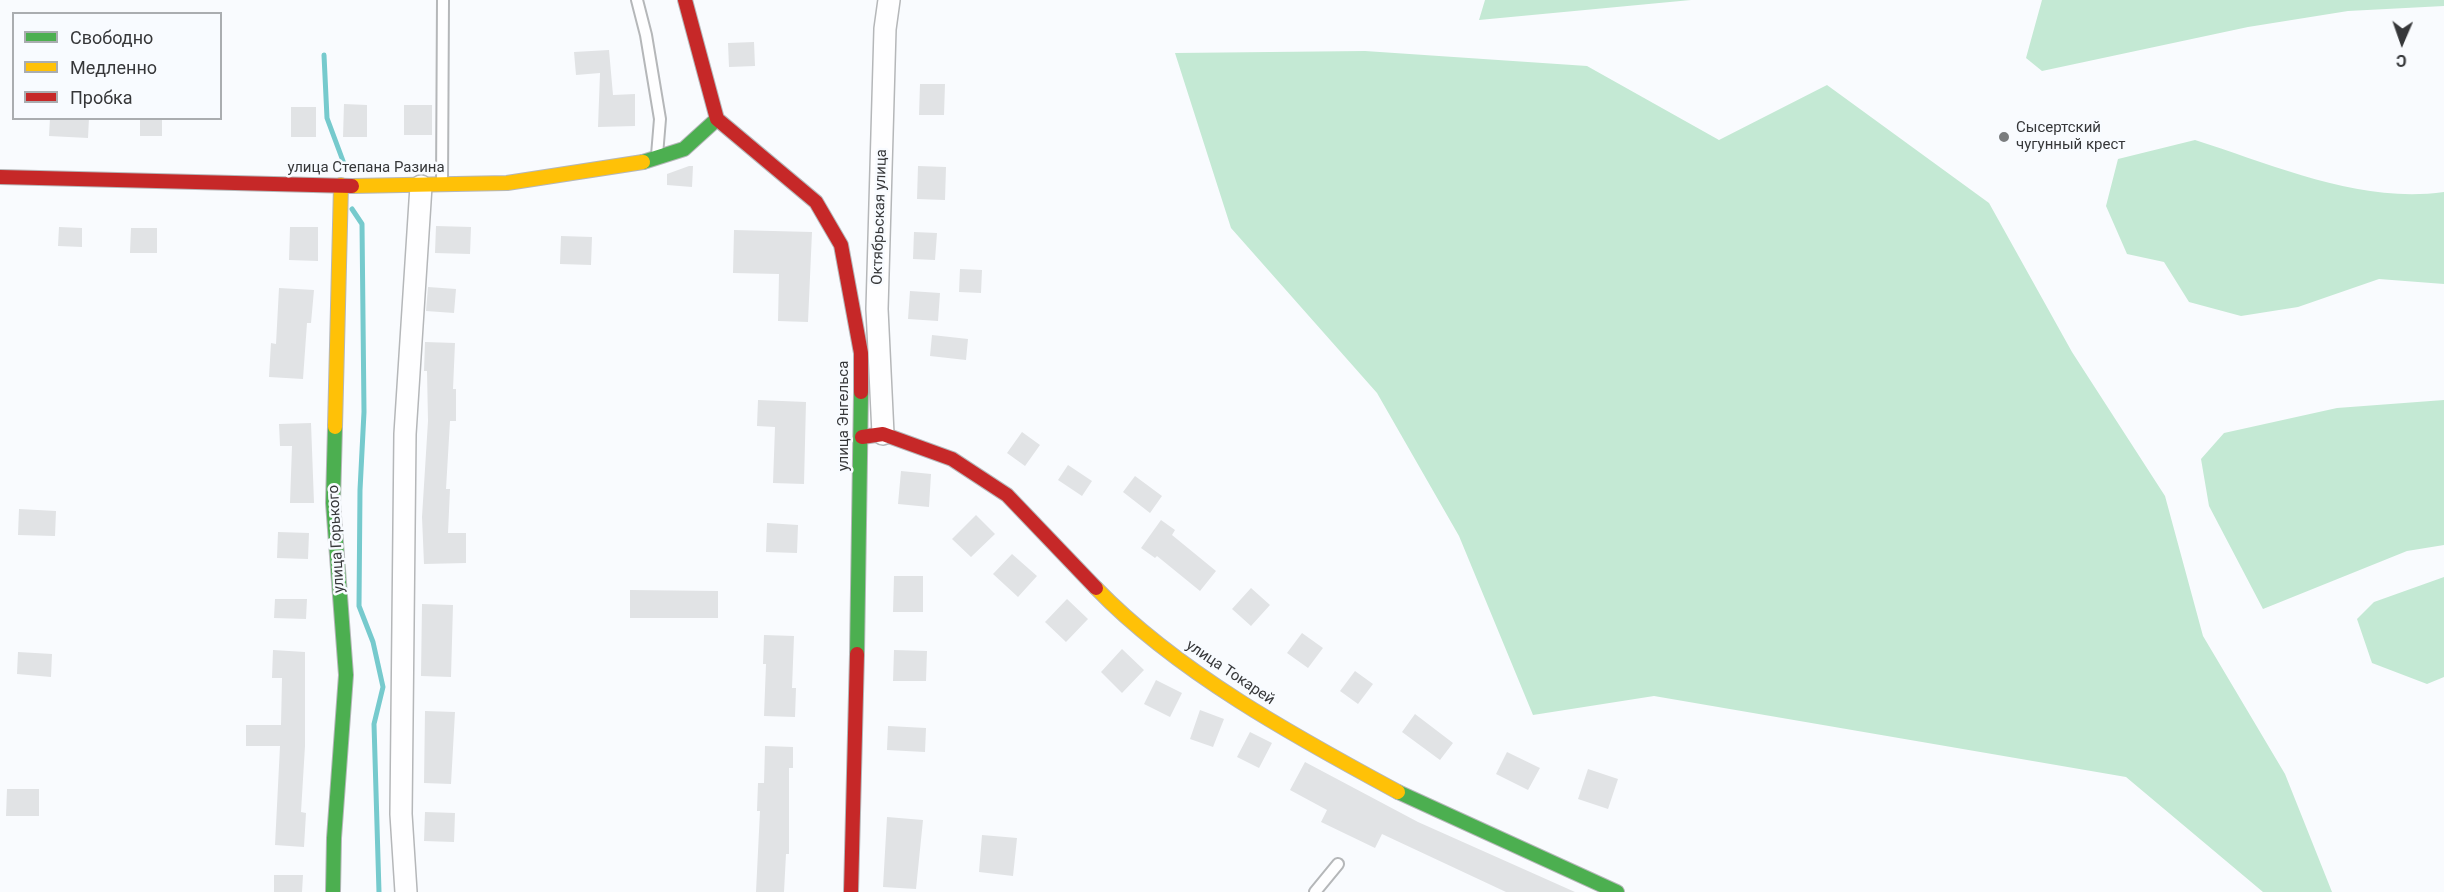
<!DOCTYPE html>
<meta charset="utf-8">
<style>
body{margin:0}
#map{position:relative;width:2444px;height:892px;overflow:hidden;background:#f9fbfe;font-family:Roboto,sans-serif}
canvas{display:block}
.legend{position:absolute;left:12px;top:12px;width:210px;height:108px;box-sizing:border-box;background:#f8fbff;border:2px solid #aaadb0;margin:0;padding:8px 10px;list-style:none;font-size:18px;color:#363739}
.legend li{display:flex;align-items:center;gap:12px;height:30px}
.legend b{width:30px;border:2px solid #aaadb0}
.north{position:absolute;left:2372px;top:12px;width:60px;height:60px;-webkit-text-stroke:4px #f8fbff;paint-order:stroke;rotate:182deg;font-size:16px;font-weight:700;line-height:24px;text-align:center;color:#363739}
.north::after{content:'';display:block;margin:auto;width:21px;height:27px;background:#363739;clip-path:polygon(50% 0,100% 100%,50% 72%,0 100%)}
</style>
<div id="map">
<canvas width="2444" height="892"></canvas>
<ul class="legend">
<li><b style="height:8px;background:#4caf50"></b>Свободно</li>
<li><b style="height:8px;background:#ffc107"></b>Медленно</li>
<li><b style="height:8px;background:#c62828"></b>Пробка</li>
</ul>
<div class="north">С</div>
</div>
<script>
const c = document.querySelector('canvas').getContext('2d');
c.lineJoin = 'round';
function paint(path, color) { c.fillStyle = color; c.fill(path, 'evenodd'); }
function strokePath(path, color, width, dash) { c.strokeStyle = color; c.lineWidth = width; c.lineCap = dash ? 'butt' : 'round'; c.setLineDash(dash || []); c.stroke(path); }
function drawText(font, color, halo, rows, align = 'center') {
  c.font = font + ' Roboto,sans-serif'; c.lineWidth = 5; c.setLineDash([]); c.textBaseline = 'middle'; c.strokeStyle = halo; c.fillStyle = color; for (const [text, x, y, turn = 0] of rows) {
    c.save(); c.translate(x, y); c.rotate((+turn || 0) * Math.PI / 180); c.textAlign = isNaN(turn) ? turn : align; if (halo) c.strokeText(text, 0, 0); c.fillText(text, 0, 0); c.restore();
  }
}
paint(new Path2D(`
 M1485,0H1691L1479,20Z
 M2042,0H2444V6L2348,11L2248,27L2042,71L2026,58Z
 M1365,51L1587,66L1719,140L1827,85L1989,203L2072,352L2165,496L2203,636L2285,774L2332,892H2263L2126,777L1654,696L1533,715L1459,536L1377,393L1231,228L1175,53Z
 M2195,140C2274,165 2360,204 2444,192V284L2379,279L2298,307L2241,316L2189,302L2164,262L2127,254L2106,206L2118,159Z
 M2444,400V545L2407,551L2263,609L2209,506L2201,459L2224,433L2337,408Z
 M2444,577V677L2427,684L2372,663L2357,619L2374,602Z`), '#c4e9d4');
strokePath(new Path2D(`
 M324,55L327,118L346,169
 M352,209L362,224L364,412L360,490L359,606L373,642L383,687L374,724L379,892`), '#76cacd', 5);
paint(new Path2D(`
 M754,42L755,66L729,67L728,43Z
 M609,50L613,95L635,94V126L598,127L600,73L576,75L574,52Z
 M920,84H945L944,115H919Z
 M344,104L367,105V137H343Z
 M404,105H432V135H404Z
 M291,107H316V137H291Z
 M50,118H89L88,138L49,136Z
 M140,118H162V136H140Z
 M689,166H693L692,187L667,185V174Z
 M918,166L946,167L945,200L917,199Z
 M436,226L471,227L470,254L435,253Z
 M59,227L82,228V247L58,246Z
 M290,227H318V261L289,260Z
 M131,228H157V253H130Z
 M734,230L812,232L808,322L778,321L779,274L733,273Z
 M914,232L937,233L935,260L913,259Z
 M561,236L592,237L591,265L560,264Z
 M960,269L982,270L981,293L959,292Z
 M428,287L456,289L454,313L426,311Z
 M279,288L314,290L311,323H307L303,379L269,377L271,343L276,344Z
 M910,291L940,293L938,321L908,319Z
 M932,335L968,339L966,360L930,356Z
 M425,342L455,343L453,389H456V421H450L446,489H450L448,533H466V563L424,564L422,517L428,421L427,371H424Z
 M758,400L806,402L804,484L773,483L775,427L757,426Z
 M311,423L314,503H290L292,446H280L279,424Z
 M1022,432L1040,445L1025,466L1007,453Z
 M1068,465L1092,481L1082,496L1058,480Z
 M901,471L931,474L929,507L898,504Z
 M1135,476L1162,496L1150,513L1123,492Z
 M19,509L56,511L55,536L18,535Z
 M976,515L995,534L971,557L952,539Z
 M1161,520L1175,530L1172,535L1216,571L1200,591L1157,556L1155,558L1141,548Z
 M767,523L798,525L797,553L766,552Z
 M278,532L309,533L308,559L277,558Z
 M1012,554L1037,576L1018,597L993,574Z
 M894,576H923V612H893Z
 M1251,588L1270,605L1251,626L1232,609Z
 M630,590L718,591V618H630Z
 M275,599H307L306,619L274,618Z
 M1067,599L1088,619L1066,642L1045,622Z
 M422,604L453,605L451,677L421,676Z
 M1302,633L1323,648L1308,668L1287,653Z
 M764,635L794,636L792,688H796L795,717L764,716L766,664H763Z
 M1122,649L1144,670L1122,693L1101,672Z
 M273,650L305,652V746L301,812L306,813L304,847L275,845L280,746H246V725H281L282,678H272Z
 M894,650L927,651L926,681H893Z
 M18,652L52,654L51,677L17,674Z
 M1355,671L1373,684L1358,704L1340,691Z
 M1156,680L1182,693L1170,717L1144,704Z
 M1200,710L1224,719L1213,747L1190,739Z
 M425,711L455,712L451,784L424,783Z
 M1415,714L1453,743L1440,760L1402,732Z
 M888,726L926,728L925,752L887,750Z
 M1250,732L1272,743L1259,768L1237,757Z
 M765,746L793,747V768H789V854H786L784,892H756L760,811H757L758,783H764Z
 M1507,752L1540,768L1528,790L1496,774Z
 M1305,762L1418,822L1575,892H1506L1382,834L1375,848L1321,822L1327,810L1290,790Z
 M1588,769L1618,779L1608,809L1578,799Z
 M7,789H39V816H6Z
 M425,812L455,813L454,842L424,841Z
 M887,817L923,820L916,889L883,887Z
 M982,835L1017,838L1013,876L979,872Z
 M274,875H303L302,892H274Z`), '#e1e3e5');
const lane = new Path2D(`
 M637,0L646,35L660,119L657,155
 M442,185L443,0
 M1315,892L1338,864`);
const street = new Path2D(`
 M883,434L877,309L885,29L889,0
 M406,892L401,814L405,434L421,186`);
const fast = new Path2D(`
 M643,162L684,149L717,119
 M857,654L861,392
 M1398,792L1617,892
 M333,892L334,838L346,675L333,503L335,427`);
const slow = new Path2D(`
 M352,186L507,183L643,162
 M335,427L341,185
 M1096,588C1177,672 1296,737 1398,792`);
const jam = new Path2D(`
 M685,0L717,119L816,202L841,245L861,353V392
 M0,177L352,186
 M862,437L883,434L952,459L1007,495L1096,588
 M851,892L857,654`);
strokePath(lane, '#b5b7b9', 14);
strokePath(street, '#b5b7b9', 24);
strokePath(fast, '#b5b7b9', 16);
strokePath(slow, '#b5b7b9', 16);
strokePath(jam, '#b5b7b9', 16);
strokePath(lane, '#fefeff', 10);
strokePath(street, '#fefeff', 21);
strokePath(fast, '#4caf50', 14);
strokePath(slow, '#ffc107', 14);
strokePath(jam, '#c62828', 14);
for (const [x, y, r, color] of [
 [2004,137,6,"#7a7c7e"]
]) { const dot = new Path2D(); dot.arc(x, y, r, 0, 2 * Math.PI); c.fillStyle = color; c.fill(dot); strokePath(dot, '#f8fbff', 2); }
drawText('15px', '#363739', '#f8fbff', [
 ["Сысертский",2016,128],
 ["чугунный крест",2016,145]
], 'left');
drawText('15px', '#363739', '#f8fbff', [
 ["улица Степана Разина",366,168],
 ["Октябрьская улица",880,217,-88],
 ["улица Энгельса",844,416,-90],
 ["улица Горького",337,539,-93],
 ["улица Токарей",1230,673,34]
]);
</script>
